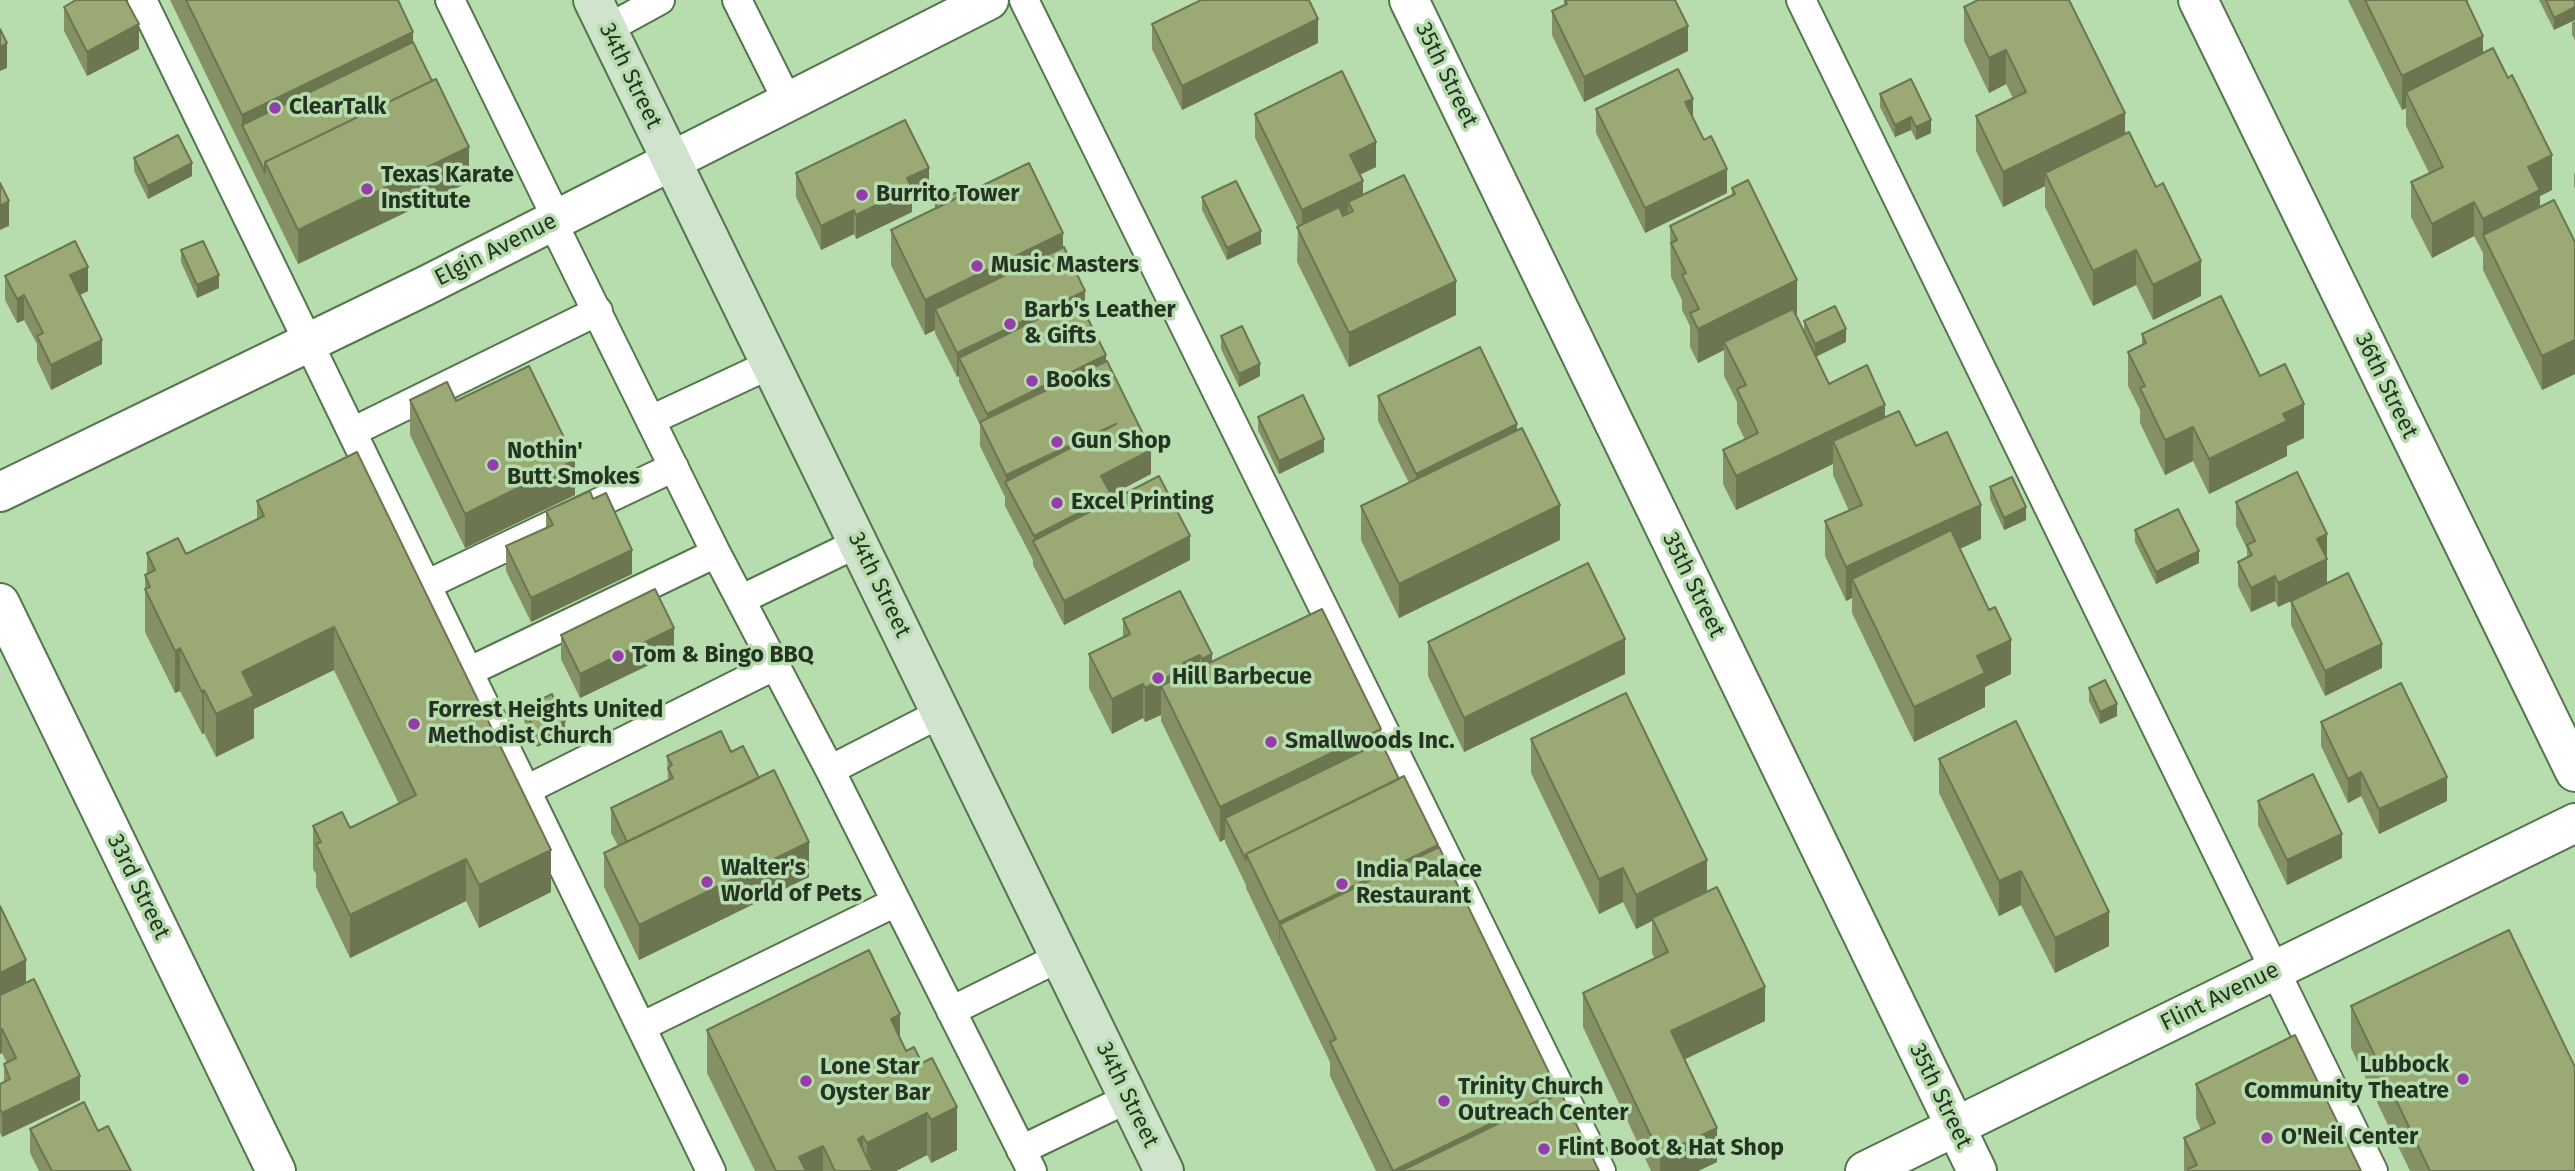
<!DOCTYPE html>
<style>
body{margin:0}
canvas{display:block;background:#b7ddaf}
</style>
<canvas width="2575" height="1171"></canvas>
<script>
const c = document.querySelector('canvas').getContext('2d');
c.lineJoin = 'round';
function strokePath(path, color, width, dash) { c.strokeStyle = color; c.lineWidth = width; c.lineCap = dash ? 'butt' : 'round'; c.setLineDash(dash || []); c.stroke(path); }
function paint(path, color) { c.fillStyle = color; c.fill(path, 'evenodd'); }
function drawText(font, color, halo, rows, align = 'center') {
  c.font = font + ' "Fira Sans",sans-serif'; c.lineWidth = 7; c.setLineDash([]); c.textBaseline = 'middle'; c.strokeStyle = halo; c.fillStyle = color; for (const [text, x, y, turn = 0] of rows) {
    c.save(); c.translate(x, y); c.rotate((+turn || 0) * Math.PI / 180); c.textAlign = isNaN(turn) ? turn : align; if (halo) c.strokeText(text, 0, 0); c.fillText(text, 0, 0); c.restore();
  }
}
const service = new Path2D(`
 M142,0L711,1171
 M450,0L557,219
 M737,0L788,102
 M1024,0L1601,1171
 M1801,0L2373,1171
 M607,29L660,0
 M552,221L716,553L830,770L1032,1171
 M651,420L771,364
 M352,432L598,311
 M426,585L674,467
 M742,599L858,543
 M468,672L716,553
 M830,770L941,713
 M526,790L776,665
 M951,1011L1060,957
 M641,1027L896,902
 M1021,1150L1129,1098`);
const minor = new Path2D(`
 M1409,0L1977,1171
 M2198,0L2575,772
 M0,492L427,285L989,0
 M0,603L276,1171`);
const tertiary = new Path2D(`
 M1865,1171L2575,823`);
const secondary = new Path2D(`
 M593,0L1164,1171`);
strokePath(service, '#53764c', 32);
strokePath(minor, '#53764c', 42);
strokePath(tertiary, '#53764c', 42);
strokePath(secondary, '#53764c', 42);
strokePath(service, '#fff', 28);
strokePath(minor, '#fff', 38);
strokePath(tertiary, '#fff', 38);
strokePath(secondary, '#d0e3cc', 38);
paint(new Path2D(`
 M170,0H398L413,42L432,81L469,182L298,264Z
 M1564,0H1675L1688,51L1584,102L1552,35V11L1564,5Z
 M2348,0H2468V6L2483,53L2552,190L2540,196V207L2575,242V374L2542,390L2483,270V253L2474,236L2432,258L2411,217V182L2429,173L2406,126V108L2402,110Z
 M2539,0H2575L2554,30Z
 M64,7L139,49L87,76L64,31Z
 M1964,7L2125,134L2201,296L2153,320L2136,285L2093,306L2045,207V186L2003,207L1976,151V116L2013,98L2006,84L1989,93L1964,41Z
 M2575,21V40L2572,35V22Z
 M1152,24L1318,43L1182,110L1152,49Z
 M1880,94L1931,133L1916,140L1911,130L1895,137L1880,107Z
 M1596,109L1727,193L1645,233L1596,133Z
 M1255,114L1376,167L1360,175L1363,195L1456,315L1349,367L1297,262L1298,227L1255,138Z
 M134,158L192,176L148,199L134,171Z
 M796,173L929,192L912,200V212L856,239L854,234L821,250L796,197Z
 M2575,173V189L2574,186V174Z
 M1732,188L1797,314L1796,315L1804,333V321L1846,342L1816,357L1829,384L1885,418L1916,446L1981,539L1960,549L2011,674L1985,687V707L1914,742L1852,613V598L1846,601L1825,556V521L1849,511L1833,475V464L1736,510L1723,484V450L1745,440L1737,423V402L1724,376V350L1698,363L1690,347V326L1682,310V300L1671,277L1670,226L1732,195Z
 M963,195L1063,247L1085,313L1151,474L1111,495L1112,500L1190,560L1064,625L1033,565V560L1005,506V497L980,446V425L959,382V376L957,377L935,333V330L925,335L891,265V230L935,209V203Z
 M1202,197L1261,244L1227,260L1202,210Z
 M181,250L219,288L197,298L181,262Z
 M5,276L88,291L79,295L102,364L51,390L37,360V344L24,320L17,323L5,300Z
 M2142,334L2260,376L2304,438L2287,446V456L2209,494L2193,461L2165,475L2140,423V410L2128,386V352L2142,345Z
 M1221,336L1260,376L1239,387L1221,349Z
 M1378,396L1517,430L1560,540L1399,618L1361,540V506L1409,483L1378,421Z
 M410,400L456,401L575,495L465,548L410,435Z
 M1258,417L1324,452L1279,474L1258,430Z
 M1990,487L2026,520L2004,530L1990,499Z
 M257,501L551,892L479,928L466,901L350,958L316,887V874L313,869V826L350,828L399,804L334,670L254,709V738L216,757L204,733L202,734L180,691L175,693L145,632V575L147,574V553L186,554L257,520Z
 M2236,502L2327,558H2326L2327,583L2382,668L2325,696L2291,625V601L2278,607L2275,601L2251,612L2238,586V562L2247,557V549L2236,526Z
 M546,511L632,574L531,622L506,571V546L546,528Z
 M2135,530L2199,563L2156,584L2135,542Z
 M1180,591L1212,662L1381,742L1399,779L1438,847L1558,1095L1599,1171H1376L1330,1076V1062L1280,959V956L1279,957L1246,888V885L1225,842V839L1220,842L1161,721V715L1145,722L1143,718L1112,734L1089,688V654L1123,637V619Z
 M561,635L674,653L580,698L561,659Z
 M1428,642L1625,674L1464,752L1428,676Z
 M2089,688L2117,716L2100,724L2089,701Z
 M524,708L565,734L537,747L524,721Z
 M2321,722L2447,801L2379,834L2361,796L2348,803L2321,746Z
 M1531,739L1707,892L1765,1021L1684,1059L1717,1162L1698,1171H1651L1583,1027V993L1655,959L1652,953V921L1636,929L1623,902L1599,914L1531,773Z
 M731,752L809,877L639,960L604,887V853L618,846L611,833V808L668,781L667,756Z
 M1939,759L2109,946L2055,973L2021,905L1999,916L1939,793Z
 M2258,801L2342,858L2287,885L2258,825Z
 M0,906L26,983L80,1100L2,1137L0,1133V1084L4,1082V1064L7,1063L2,1053L0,1054Z
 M2351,1006L2575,1171H2410L2351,1048Z
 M707,1030L900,1038L957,1150L931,1163L927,1155L896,1171H755L707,1073Z
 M2196,1084L2361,1171H2184V1138L2201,1130L2196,1118Z
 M30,1129L131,1171H39L30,1153Z`), '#859164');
paint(new Path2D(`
 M2575,7V20L2554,30V18Z
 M1318,19V43L1182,110V86Z
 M139,24V49L87,76V52Z
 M1688,26V51L1584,102V77Z
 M413,32V66L242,125V115Z
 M2483,36V71L2406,92V108L2402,110V76Z
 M7,43V68L0,71V47Z
 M2006,50V84L1989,93V58Z
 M1693,99V123L1685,102Z
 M2125,113V147L2045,173V186L2003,207V172Z
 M1911,117V130L1895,137V125Z
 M1931,120V133L1916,140V127Z
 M1376,142V167L1350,179V155Z
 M469,147V182L298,264V230Z
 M2552,155V190L2540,196V225L2483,235V219L2528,167Z
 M192,163V176L148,199V186Z
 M929,168V192L912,200V212L856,239V215L907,178Z
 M1727,169V193L1645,233V208Z
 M1363,181V205L1348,202V212L1302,235V210Z
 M9,201V226L0,230V206Z
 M2474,202V236L2432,258V224Z
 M854,210V234L821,250V226Z
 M1261,231V244L1227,260V248Z
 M1063,233V267L935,309V330L925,335V300Z
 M2136,250V285L2093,306V271Z
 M2201,261V296L2153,320V285Z
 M88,267V291L70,300V275Z
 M219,275V288L197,298V285Z
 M1797,280V314L1728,348L1724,342V350L1698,363V329Z
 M1456,281V315L1349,367V333Z
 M1085,291V315L959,358V376L957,377V353Z
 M24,295V320L17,323V299Z
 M1846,329V342L1815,357V344Z
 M102,340V364L51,390V365Z
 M2575,340V374L2542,390V356Z
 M1106,355V379L987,436V414Z
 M1260,364V376L1239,387V374Z
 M2304,404V438L2287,446V456L2209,494V459L2283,414Z
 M1885,405V439L1833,441V464L1736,510V476Z
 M1116,424L1006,484V475Z
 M1517,424V449L1416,498V474Z
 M2193,427V461L2165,475V440Z
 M1324,439V452L1279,474V461Z
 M1151,450V474L1101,500V476Z
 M575,460V495L465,548V514Z
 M1112,496V520L1034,542V536Z
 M1560,505V540L1399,618V584Z
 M1981,505V539L1859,595L1852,579V598L1846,601V567Z
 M2026,507V520L2004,530V518Z
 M2327,534V558L2317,563V539Z
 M1190,536V560L1064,625V601Z
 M632,550V574L531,622V598Z
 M2199,551V563L2156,584V572Z
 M2327,559V584L2278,607V583Z
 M2275,576V601L2251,612V588Z
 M334,627V670L254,709V738L216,757V714L242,672Z
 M674,628V653L580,698V674Z
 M1625,639V674L1464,752V718Z
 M2011,640V674L1985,687V707L1914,742V707L1977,656Z
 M2382,644V668L2325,696V671Z
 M180,648V691L175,693V651Z
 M1212,654V689L1202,693V659Z
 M1200,655V689L1161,686V715L1145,722V688L1183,663Z
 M1143,684V718L1112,734V699Z
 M204,690V733L202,734V692Z
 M2117,704V716L2100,724V712Z
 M565,721V734L537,747V735Z
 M1381,729V764L1225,818V839L1220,842V807Z
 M2361,772V796L2348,803V779Z
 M2447,777V801L2379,834V809Z
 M2342,834V858L2287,885V860Z
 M809,842V877L639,960V925Z
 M1438,845V879L1280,924L1279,957V922Z
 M551,850V892L479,928V885Z
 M466,859V901L350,958V915Z
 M1707,860V895L1652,918V921L1636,929V895Z
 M1623,868V902L1599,914V879Z
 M2021,871V905L1999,916V881Z
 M2109,912V946L2055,973V938Z
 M26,960V984L0,997V973Z
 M1765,987V1021L1671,1066V1031Z
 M900,1014V1057L891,1019Z
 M2,1029V1053L0,1054V1030Z
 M80,1076V1100L2,1137V1113Z
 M1558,1091V1125L1464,1171H1393Z
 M957,1107V1150L931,1163V1120Z
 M927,1113V1155L896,1171H867V1143Z
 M1717,1128V1162L1698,1171H1660V1155Z
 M863,1136V1171L858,1139Z
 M823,1146V1171H799V1157Z`), '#6c7651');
const building = new Path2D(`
 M76,0H126L139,24L87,52L64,7Z
 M186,0H398L413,32L242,115Z
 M1201,0H1309L1318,19L1182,86L1152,24Z
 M1565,0H1675L1688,26L1584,77L1552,11L1567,4Z
 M1978,0H2069L2125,113L2003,172L1976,116L2026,92L2006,50L1989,58L1964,7Z
 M2365,0H2466L2483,36L2402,76Z
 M2546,0H2575V7L2554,18Z
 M0,29L7,43L0,47Z
 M413,42L432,81L265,162V172L242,125Z
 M2493,48L2508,78L2512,75L2552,155L2528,167L2540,190L2483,219L2474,202L2432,224L2411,182L2443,167L2406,92Z
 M1678,69L1693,99L1685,102L1704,140L1711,136L1727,169L1645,208L1596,109Z
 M1342,71L1376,142L1350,155L1363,181L1302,210L1255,114Z
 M436,79L469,147L298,230L265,162Z
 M1911,79L1931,120L1916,127L1911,117L1895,125L1880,94Z
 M905,120L929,168L907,178L912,188L856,215L854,210L821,226L796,173Z
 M2129,132L2156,187L2163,183L2201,261L2153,285L2136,250L2093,271L2045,173Z
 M178,135L192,163L148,186L134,158Z
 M1029,163L1063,233L925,300L891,230Z
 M1404,175L1456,281L1349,333L1297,227L1339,207L1343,216L1353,211L1348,202Z
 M1748,180L1797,280L1698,329L1690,313L1699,309L1682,275L1686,273L1671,243L1677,240L1670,226L1735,194L1732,188Z
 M1236,181L1261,231L1227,248L1202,197Z
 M0,183L9,201L0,206Z
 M961,190L963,195L937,208L935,203Z
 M2554,200L2575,242V340L2542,356L2483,235Z
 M75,241L88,267L70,275L102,340L51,365L37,336L43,333L24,295L17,299L5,276Z
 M203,241L219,275L197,285L181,250Z
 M1064,247L1085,291L957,353L935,309Z
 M2221,296L2260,376L2285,364L2304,404L2283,414L2287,421L2209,459L2193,427L2165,440L2140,388L2145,386L2128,352L2146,343L2142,334Z
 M1078,299L1106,355L987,414L959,358Z
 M1835,306L1846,329L1815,344L1804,321Z
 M1793,309L1829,384L1867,365L1885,405L1736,476L1723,450L1758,433L1737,389L1746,385L1724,342Z
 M1242,326L1260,364L1239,374L1221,336Z
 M1480,347L1517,424L1416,474L1378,396Z
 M1107,361L1151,450L1101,476L1112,496L1034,536L1005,482L1116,424L1006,475L980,422Z
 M529,366L575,460L465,514L410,400L447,382L456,401Z
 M1303,395L1324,439L1279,461L1258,417Z
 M1899,411L1916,446L1947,432L1981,505L1846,567L1825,521L1862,505L1833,441Z
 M1522,428L1560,505L1399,584L1361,506Z
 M357,452L551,850L479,885L466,859L350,915L316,844L321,842L313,826L342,812L350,828L416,795L334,627L242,672L254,696L216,714L204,690L202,692L180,648L175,651L145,589L150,587L145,575L155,570L147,553L178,538L186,554L264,516L257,501Z
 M2297,472L2327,534L2317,539L2327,559L2278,583L2275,576L2251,588L2238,562L2252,555L2247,545L2255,541L2236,502Z
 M1159,476L1190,536L1064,601L1033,541Z
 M2012,477L2026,507L2004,518L1990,487Z
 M590,491L593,499L606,493L632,550L531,598L506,546L553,525L546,511Z
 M2178,509L2199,551L2156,572L2135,530Z
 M1951,530L1989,610L1995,607L2011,640L1977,656L1985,673L1914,707L1852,579Z
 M1588,563L1625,639L1464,718L1428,642Z
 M2348,573L2382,644L2325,671L2291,601Z
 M655,589L674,628L580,674L561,635Z
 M1180,591L1212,654L1202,659L1200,655L1183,663L1186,668L1145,688L1143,684L1112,699L1089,654L1130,634L1123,619Z
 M1322,609L1381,729L1220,807L1161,686Z
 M2105,680L2117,704L2100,712L2089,688Z
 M2401,683L2447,777L2379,809L2361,772L2348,779L2321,722Z
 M1626,693L1707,860L1636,895L1623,868L1599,879L1531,739Z
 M552,694L565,721L537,735L524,708Z
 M2016,721L2109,912L2055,938L2021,871L1999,881L1939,759Z
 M721,731L731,752L743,746L759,778L627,842L611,808L673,778L668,768L672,765L667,756Z
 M1381,742L1399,779L1246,854V860L1225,818Z
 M774,770L809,842L639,925L604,853Z
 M2313,774L2342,834L2287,860L2258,801Z
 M1404,776L1438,845L1279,922L1246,854Z
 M1439,847L1558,1091L1393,1171L1330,1042L1336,1039L1280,924Z
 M1717,887L1765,987L1671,1031L1717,1128L1660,1155L1583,993L1668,952L1652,918Z
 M0,906L26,960L0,973Z
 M2509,930L2575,1067V1171H2430L2351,1006Z
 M869,950L900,1014L891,1019L906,1051L914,1047L922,1063L932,1058L957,1107L931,1120L927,1113L867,1143L863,1136L858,1139L873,1171H835L823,1146L799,1157L806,1171H776L707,1030Z
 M34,979L80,1076L2,1113L0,1109V1084L10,1079L4,1064L16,1058L2,1029L0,1030V995Z
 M2295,1035L2361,1171H2188V1169L2197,1165L2184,1138L2215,1123L2196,1084Z
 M1561,1093L1599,1171H1401Z
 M84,1102L98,1131L108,1126L131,1171H52L30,1129Z`);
paint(building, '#9ba974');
strokePath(building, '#6c7651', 2);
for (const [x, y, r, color] of [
 [275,108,7,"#963da9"],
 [367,189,7,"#963da9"],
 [862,195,7,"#963da9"],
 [977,266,7,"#963da9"],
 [1010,324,7,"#963da9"],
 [1032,381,7,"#963da9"],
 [1057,442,7,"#963da9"],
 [493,465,7,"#963da9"],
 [1057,503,7,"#963da9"],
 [618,656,7,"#963da9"],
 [1158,678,7,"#963da9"],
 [414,724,7,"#963da9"],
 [1271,742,7,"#963da9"],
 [707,882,7,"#963da9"],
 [1342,884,7,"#963da9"],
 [2463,1079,7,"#963da9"],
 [806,1081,7,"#963da9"],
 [1444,1101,7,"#963da9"],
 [2267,1138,7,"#963da9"],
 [1544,1149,7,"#963da9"]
]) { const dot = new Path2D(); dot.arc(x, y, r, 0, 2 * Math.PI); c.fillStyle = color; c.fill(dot); strokePath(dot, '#b7ddaf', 2.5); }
drawText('23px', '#253422', '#b7ddaf', [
 ["35th Street",1446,75,64],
 ["34th Street",630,76,64],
 ["Elgin Avenue",496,250,-27],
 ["36th Street",2386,386,64],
 ["34th Street",879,585,64],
 ["35th Street",1693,585,64],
 ["33rd Street",138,887,64],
 ["Flint Avenue",2220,997,-26],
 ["34th Street",1127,1095,64],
 ["35th Street",1940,1096,64]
]);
drawText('bold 23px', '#253422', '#b7ddaf', [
 ["ClearTalk",289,108],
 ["Texas Karate",381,176],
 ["Institute",381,202],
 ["Burrito Tower",876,195],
 ["Music Masters",991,266],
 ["Barb's Leather",1024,311],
 ["& Gifts",1024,337],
 ["Books",1046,381],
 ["Gun Shop",1071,442],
 ["Nothin'",507,452],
 ["Butt Smokes",507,478],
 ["Excel Printing",1071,503],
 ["Tom & Bingo BBQ",632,656],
 ["Hill Barbecue",1172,678],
 ["Forrest Heights United",428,711],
 ["Methodist Church",428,737],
 ["Smallwoods Inc.",1285,742],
 ["Walter's",721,869],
 ["World of Pets",721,895],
 ["India Palace",1356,871],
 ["Restaurant",1356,897],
 ["Lubbock",2449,1066,"right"],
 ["Community Theatre",2449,1092,"right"],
 ["Lone Star",820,1068],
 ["Oyster Bar",820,1094],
 ["Trinity Church",1458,1088],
 ["Outreach Center",1458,1114],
 ["O'Neil Center",2281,1138],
 ["Flint Boot & Hat Shop",1558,1149]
], 'left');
</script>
